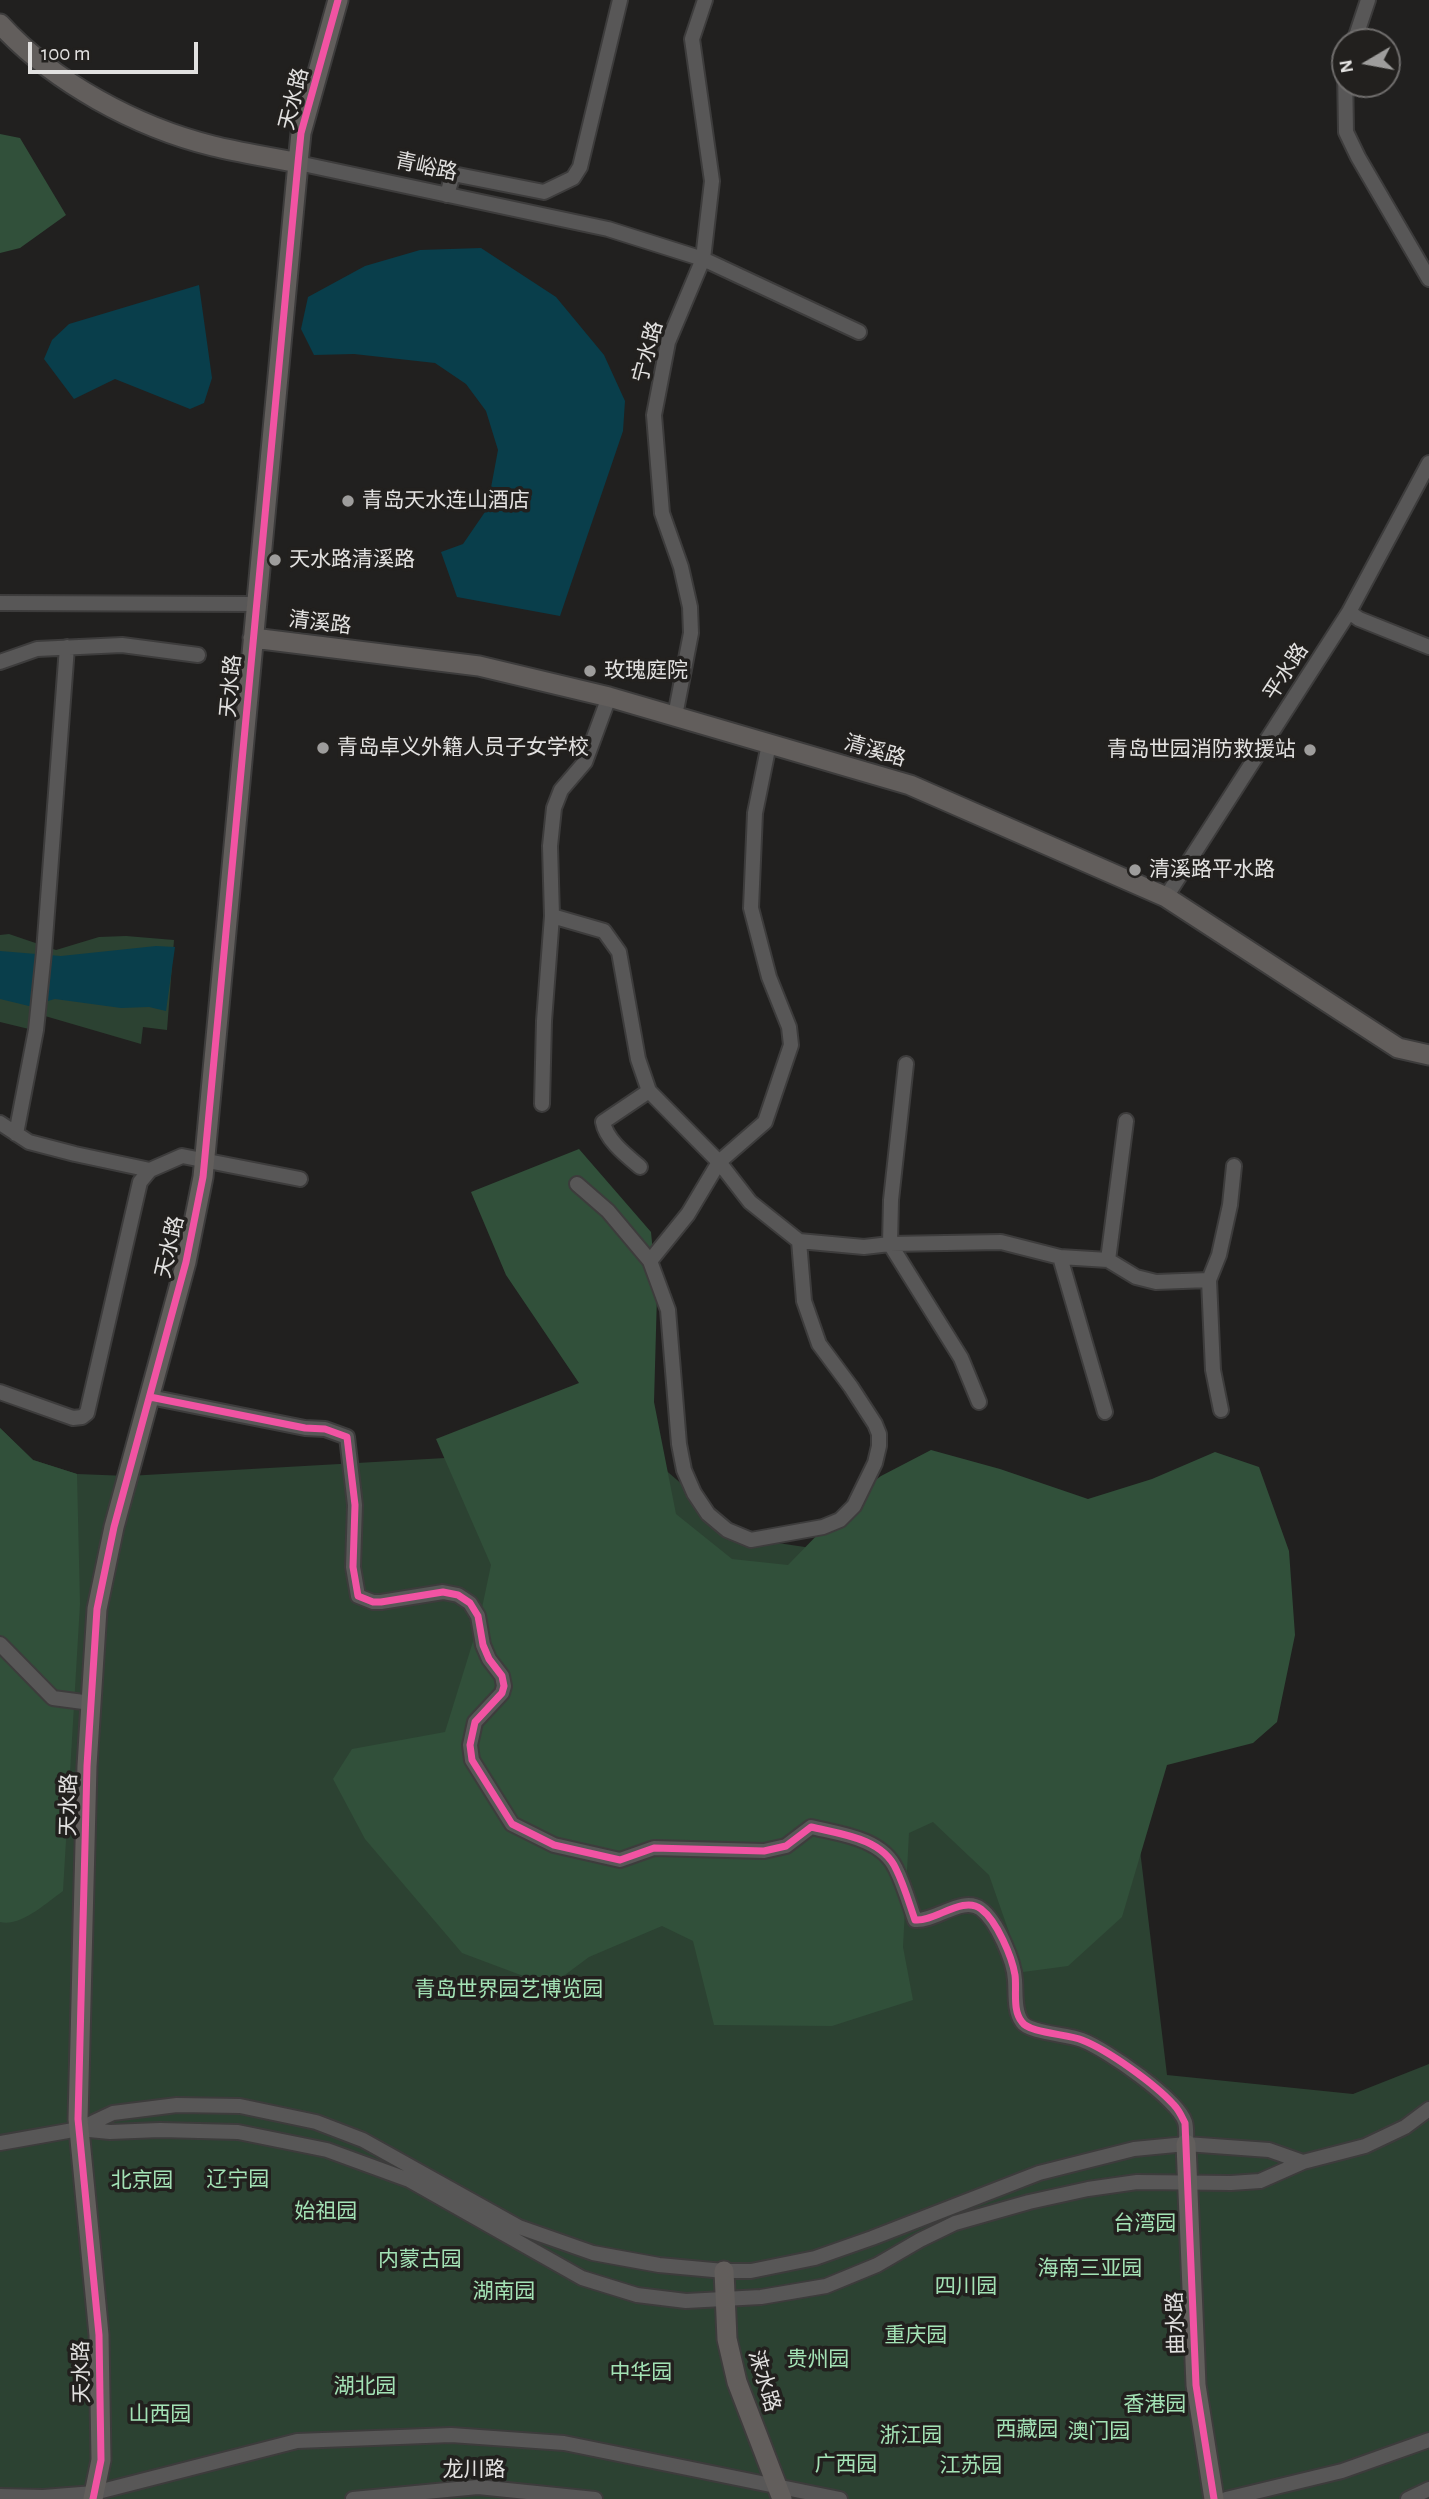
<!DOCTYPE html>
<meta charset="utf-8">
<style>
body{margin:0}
#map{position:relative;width:1429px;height:2499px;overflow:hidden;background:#21201f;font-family:"Alegreya Sans",sans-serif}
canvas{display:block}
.north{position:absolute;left:1331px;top:28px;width:70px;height:70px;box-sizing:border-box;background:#22201e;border:2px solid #6f6d6c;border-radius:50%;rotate:260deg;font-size:19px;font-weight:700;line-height:28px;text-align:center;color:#e2e1e0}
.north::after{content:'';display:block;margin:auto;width:24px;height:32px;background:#9e9d9c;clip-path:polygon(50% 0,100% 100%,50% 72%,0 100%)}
.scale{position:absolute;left:28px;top:42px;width:170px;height:32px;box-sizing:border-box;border:4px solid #e2e1e0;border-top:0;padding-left:9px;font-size:21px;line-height:24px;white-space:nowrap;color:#e2e1e0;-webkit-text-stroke:5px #22201e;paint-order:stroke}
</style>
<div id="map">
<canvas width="1429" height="2499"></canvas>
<div class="north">N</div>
<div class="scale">100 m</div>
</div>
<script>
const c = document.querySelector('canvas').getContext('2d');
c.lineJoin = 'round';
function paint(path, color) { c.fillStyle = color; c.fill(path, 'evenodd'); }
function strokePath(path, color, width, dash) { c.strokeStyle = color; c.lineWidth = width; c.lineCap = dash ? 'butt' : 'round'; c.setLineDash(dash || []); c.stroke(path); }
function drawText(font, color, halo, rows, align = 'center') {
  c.font = font + ' "Alegreya Sans","Noto Sans SC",sans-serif'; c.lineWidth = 7; c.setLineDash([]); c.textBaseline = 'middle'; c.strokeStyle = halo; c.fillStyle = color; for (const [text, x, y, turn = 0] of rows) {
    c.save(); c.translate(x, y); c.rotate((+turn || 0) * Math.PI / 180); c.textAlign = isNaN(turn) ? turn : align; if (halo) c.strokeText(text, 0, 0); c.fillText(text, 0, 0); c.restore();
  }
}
paint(new Path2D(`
 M9,934L56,950L99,937L126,936L174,940L167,1030L143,1027L141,1044L45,1016L29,1029L0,1022V935Z
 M0,1428L33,1460L77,1474L128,1476L639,1447L744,1538L1109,1592L1167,2075L1353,2094L1429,2064V2499H0Z`), '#2c4232');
paint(new Path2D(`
 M0,134L20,138L66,215L20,248L0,253Z
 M579,1149L651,1232L657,1295L654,1402L676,1514L732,1559L788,1565L860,1491L881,1476L931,1450L1000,1469L1088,1499L1152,1479L1215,1452L1259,1467L1289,1551L1295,1635L1277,1722L1253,1743L1167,1765L1122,1917L1068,1966L1023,1972L989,1875L933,1822L909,1833L903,1947L913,2000L832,2026L714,2025L693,1941L662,1926L589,1957L550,1986L462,1953L365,1839L333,1779L352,1749L445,1732L479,1622L491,1565L436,1439L579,1383L506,1275L471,1192Z
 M0,1428L33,1460L77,1474L80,1604L63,1891C46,1903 21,1927 0,1922Z`), '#31503a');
paint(new Path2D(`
 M481,248L556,297L604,355L625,401L623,431L560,616L457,597L441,552L463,544L487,509L498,450L486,411L466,384L435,363L354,354L314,355L301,329L308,297L365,266L420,250Z
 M199,285L212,378L204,403L190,409L115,379L74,399L44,359L52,340L69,324Z
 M156,946L175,947L166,1011L149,1007L121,1008L55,999L29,1006L0,999V951L61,956Z`), '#093e4b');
const street = new Path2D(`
 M1354,42L1368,0
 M1345,69L1346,132L1358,157L1429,279
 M298,163L608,229L703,259L859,332
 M447,195L453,174L544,192L573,178L580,167L620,0
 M0,603L256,604
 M1349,612L1359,619L1429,647
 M0,662L37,649L122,645L198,655
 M675,716L691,633L690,607L681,567L662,513L654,415L668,342L703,259L712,181L692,39L705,0
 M1166,897L1349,612L1429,463
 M552,916L604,931L619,952L638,1059L649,1091L719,1162L750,1202L799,1241L864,1247L890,1244L1001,1242L1060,1257L1108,1260L1136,1277L1156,1282L1209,1280
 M906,1064L891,1200L890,1244L961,1358L979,1402
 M542,1104L544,1021L552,916L550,846L554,808L561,790L585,762L609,697
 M0,1123L29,1142L75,1154L150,1170L182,1156L300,1179
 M16,1134L36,1030L44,952L67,647
 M640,1167C627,1156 606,1140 603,1122L649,1091
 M577,1184L608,1211L650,1261L668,1310L679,1444L684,1470L694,1493L708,1514L727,1530L751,1540L823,1527L840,1520L854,1506L875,1463L879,1446V1434L875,1424L851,1387L819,1344L804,1301L799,1241
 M1060,1257L1105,1412
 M1108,1260L1126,1121
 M650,1261L688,1214L719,1162L765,1122L791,1045L789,1027L769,977L751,908L755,813L769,744
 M0,1392L73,1418L82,1417L87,1413L140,1182L150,1170
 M150,1397L305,1428L325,1429L347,1437L355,1505L353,1567L358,1596L373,1602H381L443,1592L458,1595L470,1603L478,1616L483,1645L489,1659L502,1676L504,1686L502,1693L475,1722L470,1745L472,1760L512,1824L554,1845L620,1860L654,1848L764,1851L786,1846L811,1827C840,1834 882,1838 896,1869C904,1885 909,1903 915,1920C935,1922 963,1895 981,1909C997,1921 1014,1961 1015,1980C1016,1993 1014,2011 1022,2022C1029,2033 1067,2034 1082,2040C1106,2049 1178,2099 1185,2122C1187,2129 1186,2137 1186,2144
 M1221,1410L1213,1370L1209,1280L1219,1255L1230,1205L1234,1166
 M0,1644L53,1698L91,1703
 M79,2129L110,2132L160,2130L238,2132L327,2150L409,2180L582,2278L637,2295L686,2301L761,2297L826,2286L877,2265L920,2240L955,2223L1029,2202L1088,2189L1137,2182L1231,2183L1260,2181L1303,2162L1365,2146L1405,2127L1429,2109
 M0,2143L79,2129L113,2113L177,2105L240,2106L316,2122L363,2140L519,2227L593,2253L659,2265L724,2271H751L815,2258L872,2238L1039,2173L1134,2149L1186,2144L1269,2150L1303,2162
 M0,2496L43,2497L94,2493L297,2441L451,2435L564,2443L840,2499
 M353,2499L478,2487L595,2499
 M1226,2499L1342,2471L1429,2440
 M1408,2499L1429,2489`);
const secondary = new Path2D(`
 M0,24C53,82 136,127 213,146C241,153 270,157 298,163
 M253,638L479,666L609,697L910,785L1166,897L1398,1048L1429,1055
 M1186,2144L1196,2385L1214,2499
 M724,2271L727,2339L737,2382L782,2499
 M93,2499L101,2460L99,2335L78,2119L87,1766L97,1609L114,1527L186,1262L203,1177L298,163L301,133L338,0`);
strokePath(street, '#3d3c3c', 18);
strokePath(secondary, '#3d3c3c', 23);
strokePath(street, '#585757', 14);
strokePath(secondary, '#625e5c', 19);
strokePath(new Path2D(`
 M150,1397L305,1428L325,1429L347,1437L355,1505L353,1567L358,1596L373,1602H381L443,1592L458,1595L470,1603L478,1616L483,1645L489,1659L502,1676L504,1686L502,1693L475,1722L470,1745L472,1760L512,1824L554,1845L620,1860L654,1848L764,1851L786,1846L811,1827C840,1834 882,1838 896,1869C904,1885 909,1903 915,1920C935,1922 963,1895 981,1909C997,1921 1012,1957 1015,1975C1017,1990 1012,2010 1022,2022C1029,2033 1067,2034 1082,2040C1108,2050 1155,2084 1174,2105C1179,2110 1182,2117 1185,2123L1196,2385L1214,2499
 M93,2499L101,2460L99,2335L78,2119L87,1766L97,1609L114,1527L186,1262L203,1177L298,163L301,133L338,0`), '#f153a3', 7);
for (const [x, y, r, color] of [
 [348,501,7,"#9e9d9c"],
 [275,560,7,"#9e9d9c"],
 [590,671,7,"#9e9d9c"],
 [323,748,7,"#9e9d9c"],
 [1310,750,7,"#9e9d9c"],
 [1135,870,7,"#9e9d9c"]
]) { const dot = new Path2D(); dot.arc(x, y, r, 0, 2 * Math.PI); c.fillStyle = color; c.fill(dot); strokePath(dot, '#22201e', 2.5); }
drawText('21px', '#e2e1e0', '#22201e', [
 ["天水路",294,99,-76],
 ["青峪路",426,167,12],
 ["宁水路",648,352,-75],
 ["清溪路",320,623,7],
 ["平水路",1286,672,-57],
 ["天水路",231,686,-85],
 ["清溪路",875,751,16],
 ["天水路",170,1247,-77],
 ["天水路",69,1805,-89],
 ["曲水路",1176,2323,-92],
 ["天水路",82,2372,-91],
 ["涞水路",764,2381,73],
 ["龙川路",474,2470]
]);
drawText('21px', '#e2e1e0', '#22201e', [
 ["青岛天水连山酒店",362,501],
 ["天水路清溪路",289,560],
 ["玫瑰庭院",604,671],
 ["青岛卓义外籍人员子女学校",337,748],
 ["青岛世园消防救援站",1296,750,"right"],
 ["清溪路平水路",1149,870]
], 'left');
drawText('21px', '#a3e2b5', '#22201e', [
 ["青岛世界园艺博览园",509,1990],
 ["辽宁园",238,2180],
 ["北京园",142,2181],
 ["始祖园",326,2212],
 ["台湾园",1145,2224],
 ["内蒙古园",420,2260],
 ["海南三亚园",1090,2269],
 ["四川园",966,2287],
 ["湖南园",504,2292],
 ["重庆园",916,2336],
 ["贵州园",818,2360],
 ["中华园",641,2373],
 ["湖北园",365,2387],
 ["香港园",1155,2405],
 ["山西园",160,2415],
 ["西藏园",1027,2430],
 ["澳门园",1099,2432],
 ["浙江园",911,2436],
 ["广西园",846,2465],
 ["江苏园",971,2466]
]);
</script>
